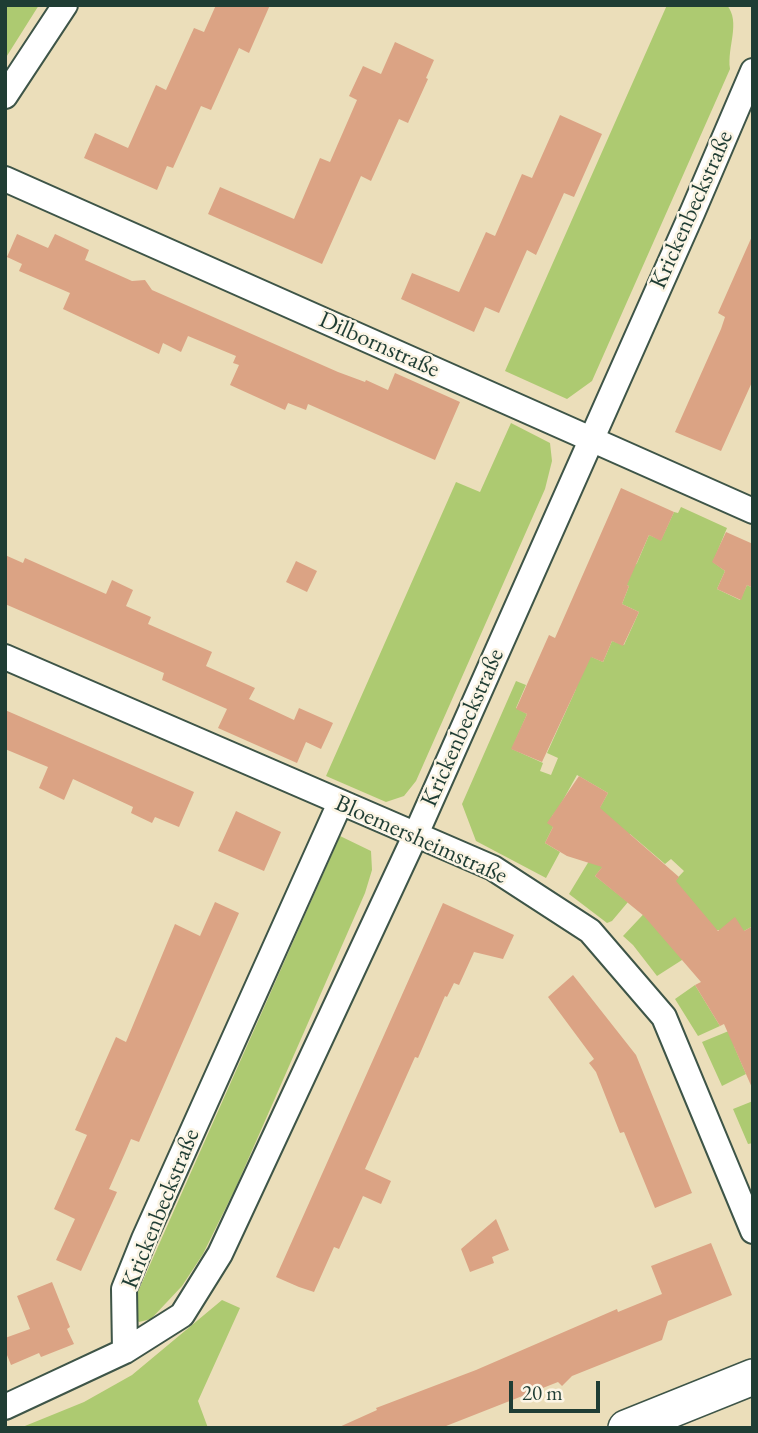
<!DOCTYPE html>
<meta charset="utf-8">
<style>
body{margin:0}
#map{position:relative;width:758px;height:1433px;overflow:hidden;background:#ebdeba;font-family:"EB Garamond",serif}
canvas{display:block}
.frame{position:absolute;inset:0;border:7px solid #1f3d34;pointer-events:none}
.scale{position:absolute;left:509px;top:1381px;width:91px;height:32px;box-sizing:border-box;border:4px solid #1f3d34;border-top:0;padding-left:9px;font-size:21px;line-height:24px;white-space:nowrap;color:#1f3d34;-webkit-text-stroke:5px #fcf5e5;paint-order:stroke}
</style>
<div id="map">
<canvas width="758" height="1433"></canvas>
<div class="frame"></div>
<div class="scale">20 m</div>
</div>
<script>
const c = document.querySelector('canvas').getContext('2d');
c.lineJoin = 'round';
function paint(path, color) { c.fillStyle = color; c.fill(path, 'evenodd'); }
function strokePath(path, color, width, dash) { c.strokeStyle = color; c.lineWidth = width; c.lineCap = dash ? 'butt' : 'round'; c.setLineDash(dash || []); c.stroke(path); }
function drawText(font, color, halo, rows, align = 'center') {
  c.font = font + ' "EB Garamond",serif'; c.lineWidth = 5; c.setLineDash([]); c.textBaseline = 'middle'; c.strokeStyle = halo; c.fillStyle = color; for (const [text, x, y, turn = 0] of rows) {
    c.save(); c.translate(x, y); c.rotate((+turn || 0) * Math.PI / 180); c.textAlign = isNaN(turn) ? turn : align; if (halo) c.strokeText(text, 0, 0); c.fillText(text, 0, 0); c.restore();
  }
}
paint(new Path2D(`
 M5,5H39L5,59Z
 M667,5H727C741,23 727,46 730,69L592,381L567,399L505,371Z
 M511,423L550,443L552,461L545,489L416,781L404,796L386,802L326,776L456,482L480,492Z
 M681,507L727,528L713,562L725,571L717,589L740,600L747,585L753,588V926L744,931L717,930L682,960L657,976L633,945L623,936L684,871L671,859L665,864L630,834L595,876L628,902L612,921L607,923L569,894L603,838L588,829L608,793L577,775L558,809L552,816L553,827L545,843L560,852L546,878L476,841L462,804L516,681L526,685L516,708L527,714L512,749L543,763L540,771L551,775L558,758L547,753L576,689L578,651L603,662L612,641L624,645L639,612L622,604L629,586L621,583L637,563L649,535L661,540L674,512L678,513Z
 M340,836L371,851L372,870L365,893L236,1187L203,1254L182,1286L151,1319L139,1322L133,1315V1303Z
 M695,985L720,1026L698,1036L675,999Z
 M753,1021L734,1046L746,1074L722,1086L702,1042Z
 M753,1101V1143L748,1144L733,1109Z
 M222,1300L240,1308L198,1401L208,1428H20L84,1402L132,1375Z`), '#adca71');
paint(new Path2D(`
 M216,5H270L249,53L239,48L211,110L201,106L173,168L167,166L157,190L84,158L95,133L128,148L156,85L166,90L194,28L204,32Z
 M395,42L434,60L426,78L428,79L408,123L399,119L371,181L361,176L322,264L208,214L220,187L294,219L320,158L330,162L357,100L349,96L363,66L381,74Z
 M560,115L602,134L574,197L564,193L536,255L527,250L499,313L485,307L474,332L401,299L412,273L459,292L486,232L495,236L522,174L532,178Z
 M17,234L48,248L55,234L89,250L85,260L132,281L145,280L152,290L338,372L365,382L366,380L388,390L395,373L460,402L435,460L308,404L306,410L288,403L285,410L230,385L239,365L233,363L236,356L188,336L181,352L163,343L159,354L63,309L70,293L19,271L22,264L7,257Z
 M753,234V380L721,451L675,432L721,329L725,317L718,313Z
 M621,488L674,512L661,541L649,535L627,585L629,586L622,604L639,612L623,646L612,641L603,662L591,657L542,762L511,749L527,714L516,709L549,635L555,638Z
 M726,532L753,544V588L747,585L741,600L717,589L725,571L712,562Z
 M5,555L23,563L25,558L106,594L112,580L133,590L126,606L151,617L148,624L212,652L206,666L255,688L249,699L294,720L299,708L333,723L321,749L306,742L297,763L218,728L227,709L162,680L164,673L5,604Z
 M296,561L317,571L307,592L286,582Z
 M5,710L194,792L179,827L155,817L152,823L131,813L133,807L73,779L64,800L39,788L48,767L5,749Z
 M579,776L608,793L600,808L679,877L676,881L718,931L735,917L744,931L753,926V1090L724,1024L720,1026L695,985L701,982L644,916L595,876L602,867L567,856L545,843L553,827L547,823Z
 M236,811L281,832L264,871L218,851Z
 M215,902L239,913L139,1142L131,1139L125,1153L109,1189L117,1192L81,1271L56,1260L75,1219L54,1209L87,1135L75,1130L116,1037L126,1042L175,924L200,936Z
 M443,903L514,935L503,959L474,952L459,985L454,983L447,997L445,996L418,1058L415,1057L365,1169L391,1181L381,1204L363,1196L339,1249L334,1247L314,1292L299,1287L276,1277Z
 M573,975L636,1055L692,1193L655,1208L624,1132L620,1133L596,1072L589,1063L594,1059L548,997Z
 M496,1219L509,1250L492,1257L494,1263L470,1272L461,1249Z
 M711,1243L732,1295L668,1321L662,1340L572,1376L562,1386L558,1382L441,1428H337L377,1410L376,1408L476,1370L617,1309L618,1312L662,1294L651,1266Z
 M52,1282L70,1327L67,1329L74,1344L41,1357L39,1353L11,1365L5,1350V1338L30,1329L17,1296Z`), '#dba384');
const street = new Path2D(`
 M5,96L65,5
 M5,179L753,511
 M5,657L493,868L590,931L664,1017L753,1231
 M125,1351L124,1289L144,1239L340,803
 M5,1407L125,1351L182,1315L220,1254L416,834L693,211L753,71`);
const secondary = new Path2D(`
 M626,1428L753,1377`);
strokePath(street, '#3e5548', 28);
strokePath(secondary, '#3e5548', 38);
strokePath(street, '#fff', 24);
strokePath(secondary, '#fff', 35);
drawText('24px', '#1f3d34', '#fcf5e5', [
 ["Krickenbeckstraße",692,210,-66],
 ["Dilbornstraße",379,345,24],
 ["Krickenbeckstraße",463,728,-66],
 ["Bloemersheimstraße",421,840,24],
 ["Krickenbeckstraße",161,1209,-68]
]);
</script>
